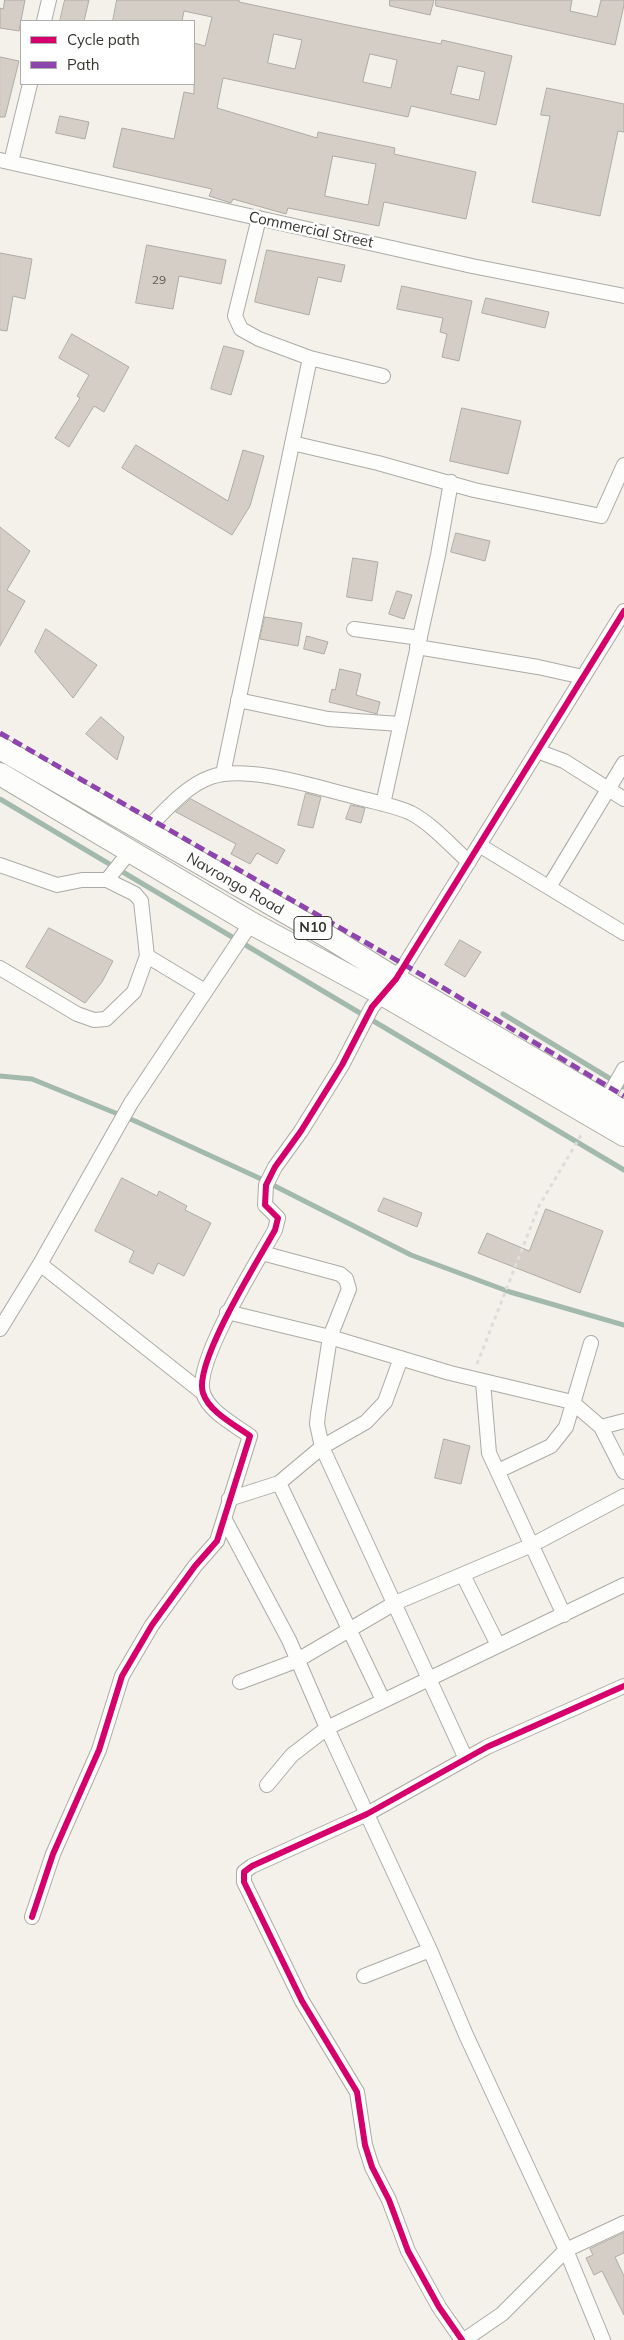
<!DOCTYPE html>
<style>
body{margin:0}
#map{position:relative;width:624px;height:2340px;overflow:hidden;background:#f3f1ea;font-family:Mulish,sans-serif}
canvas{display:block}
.legend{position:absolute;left:20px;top:20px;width:175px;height:65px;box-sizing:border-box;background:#fff;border:1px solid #afaeac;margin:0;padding:6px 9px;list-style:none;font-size:15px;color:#363530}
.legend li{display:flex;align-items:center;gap:10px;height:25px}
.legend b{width:25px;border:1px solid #afaeac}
</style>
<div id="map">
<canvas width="624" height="2340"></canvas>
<ul class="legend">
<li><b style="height:6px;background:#d6006c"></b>Cycle path</li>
<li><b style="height:6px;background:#8e44ad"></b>Path</li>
</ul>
</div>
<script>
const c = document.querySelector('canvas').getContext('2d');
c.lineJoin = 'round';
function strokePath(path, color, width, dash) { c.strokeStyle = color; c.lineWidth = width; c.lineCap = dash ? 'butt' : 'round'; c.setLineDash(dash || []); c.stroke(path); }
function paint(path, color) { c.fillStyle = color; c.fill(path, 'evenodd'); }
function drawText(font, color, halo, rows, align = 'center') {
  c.font = font + ' Mulish,sans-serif'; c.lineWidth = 5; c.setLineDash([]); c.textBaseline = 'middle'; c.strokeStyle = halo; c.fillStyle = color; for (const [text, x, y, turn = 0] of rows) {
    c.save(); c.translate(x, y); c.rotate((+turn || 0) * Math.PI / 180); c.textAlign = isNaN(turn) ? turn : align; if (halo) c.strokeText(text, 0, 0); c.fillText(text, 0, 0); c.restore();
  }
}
strokePath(new Path2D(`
 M0,799L624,1170
 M503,1014L624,1087
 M0,1076L32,1079L135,1121L259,1178L411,1255L510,1292L624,1325`), '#a2b9ac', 5);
const building = new Path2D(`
 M5,0H25L19,31L0,28V8L3,9Z
 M65,0H89L84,21H60Z
 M117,0H239V2L352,26L441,44L442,40L512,56L496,125L411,106L408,117L223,78L217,108L317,138L318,132L395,148L394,154L476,172L466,219L384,202L379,226L288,208L286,214L233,199L231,203L209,196L212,189L113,167L122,128L174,139L184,92L194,94V43L205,46L212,17L184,11L182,21H113ZM274,34L302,40L295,69L268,63ZM370,54L397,60L391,88L363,82ZM458,66L485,72L479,100L451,94ZM333,156L376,164L368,205L325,196Z
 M390,0H434L430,15L390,6Z
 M436,0H572L570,11L597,17L601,0H624V5L615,45L436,6Z
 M0,57L19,61L5,117H0Z
 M547,88L624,104V132L618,131L600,216L532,202L550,116L541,115Z
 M60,116L89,122L85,139L56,133Z
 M147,245L226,260L221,284L179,276L173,309L136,303Z
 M267,250L345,265L341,282L318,277L309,315L255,302Z
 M0,253L32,259L25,299L13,296L7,331L0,330Z
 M402,286L472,301L459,361L442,357L447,334L440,332L443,318L397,309Z
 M486,298L549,312L545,328L482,313Z
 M72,334L129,367L104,412L94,406L69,447L55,438L80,398L77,396L89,375L59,358Z
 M224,346L244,351L231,395L211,389Z
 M462,408L521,421L508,474L450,461Z
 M136,445L228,501L243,450L264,456L250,506L232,535L122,468Z
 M0,527L30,551L7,590L25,601L0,646Z
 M456,533L490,541L485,561L451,552Z
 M353,558L378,562L372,601L347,597Z
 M397,591L412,595L404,619L389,614Z
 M265,617L302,623L298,646L260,639Z
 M46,629L97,665L73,698L35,652Z
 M307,636L328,642L324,654L304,649Z
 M340,669L361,674L356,695L380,702L377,714L329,702L332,689L335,690Z
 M101,717L124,737L117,760L86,734Z
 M306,793L321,797L313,828L298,825Z
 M191,799L285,850L277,864L257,853L250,864L231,854L236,844L176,812Z
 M351,805L365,808L361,823L346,819Z
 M49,928L113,961L102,982L85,1003L26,967Z
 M460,940L481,952L465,977L445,965Z
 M122,1178L157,1196L159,1191L187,1206L185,1210L211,1223L184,1276L158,1263L153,1274L129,1262L134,1251L95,1231Z
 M384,1198L422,1213L417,1227L378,1211Z
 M546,1209L603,1231L580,1293L478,1253L487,1233L529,1251Z
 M444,1439L470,1446L461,1484L435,1478Z
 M624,2233V2253L615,2257L624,2276V2315L602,2271L594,2275L586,2258L593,2255L590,2249Z`);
paint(building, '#d5cec7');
strokePath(building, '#aeaba6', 1);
const minor = new Path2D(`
 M44,21L49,0
 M0,160L472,266L624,296
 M11,162L30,84
 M259,218L235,316L241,329L259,339L310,358L383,376
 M292,443L378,463L474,490L601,516L624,465
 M354,629L420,638
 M417,647L538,667L583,677
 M238,700L328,719L400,724
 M537,751L564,761L624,799
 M223,774L310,358
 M383,804L438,555L451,482
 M144,832C163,813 185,786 211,777C248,764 318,788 356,797C373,802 394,805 411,813C432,824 451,846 469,862
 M479,845L624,933
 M0,865L57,885L82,880H107L131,850
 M549,887L624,763
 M147,956L205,991
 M0,968L77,1014L94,1020L106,1019L134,992L147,956L141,901L135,894L107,880
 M606,1101L624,1069
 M262,1253L340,1274L346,1279L349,1289L330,1337L318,1414L317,1424L322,1447L466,1759
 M40,1264L202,1392
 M227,1312L330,1337L450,1373L572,1402L601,1427L624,1472
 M0,1329L40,1264L131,1103L251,923
 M483,1382L489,1453L564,1615
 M601,1427L624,1421
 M498,1471L551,1446L566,1427L591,1343
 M279,1483L322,1447L366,1422L385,1402L401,1358
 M229,1499L279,1483L383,1700
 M225,1520L289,1640L327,1728L430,1950L466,2035L566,2250L603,2340
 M463,1575L498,1645
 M240,1682L296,1661L395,1603L532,1545L624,1496
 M267,1785L292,1755L327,1728L624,1585
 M32,1917L53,1854L99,1750L122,1676L152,1625L195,1566L217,1541L250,1436C235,1425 209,1412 203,1393C193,1363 259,1259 275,1230L278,1218L265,1205L266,1185L275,1167L301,1131L342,1065L372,1007L396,979L624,611
 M364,1976L430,1950
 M462,2340L439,2307L408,2251L389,2200L372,2167L365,2145L357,2092L302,2001L244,1882V1872L252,1866L367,1814L487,1747L624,1686
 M464,2340L502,2314L566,2250L624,2223`);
const trunk = new Path2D(`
 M0,748L327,936L396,979L624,1112
 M0,774L251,923L382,994L624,1135`);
strokePath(minor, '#acaba5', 16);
strokePath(trunk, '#acaba5', 24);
strokePath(new Path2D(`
 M477,1364L539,1206L583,1132`), '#dcdcd9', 3, [4, 4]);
strokePath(minor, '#fdfdfc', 14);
strokePath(trunk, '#fdfdfc', 22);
strokePath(new Path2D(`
 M0,733L405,965L624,1096`), '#8e44ad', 5, [10, 5]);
strokePath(new Path2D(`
 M32,1917L53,1854L99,1750L122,1676L152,1625L195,1566L217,1541L250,1436C235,1425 209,1412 203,1393C193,1363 259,1259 275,1230L278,1218L265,1205L266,1185L275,1167L301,1131L342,1065L372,1007L396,979L624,611
 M462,2340L439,2307L408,2251L389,2200L372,2167L365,2145L357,2092L302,2001L244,1882V1872L252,1866L367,1814L487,1747L624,1686`), '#d6006c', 6);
drawText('12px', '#5e5b56', null, [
 ["29",159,280]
]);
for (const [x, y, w] of [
 [313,928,38]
]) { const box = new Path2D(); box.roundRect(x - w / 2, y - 11.5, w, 23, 4); c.fillStyle = '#fff'; c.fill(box); strokePath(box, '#363530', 1); }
drawText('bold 14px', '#363530', null, [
 ["N10",313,928]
]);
drawText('15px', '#363530', '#fff', [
 ["Commercial Street",311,230,12],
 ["Navrongo Road",235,884,30]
]);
</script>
